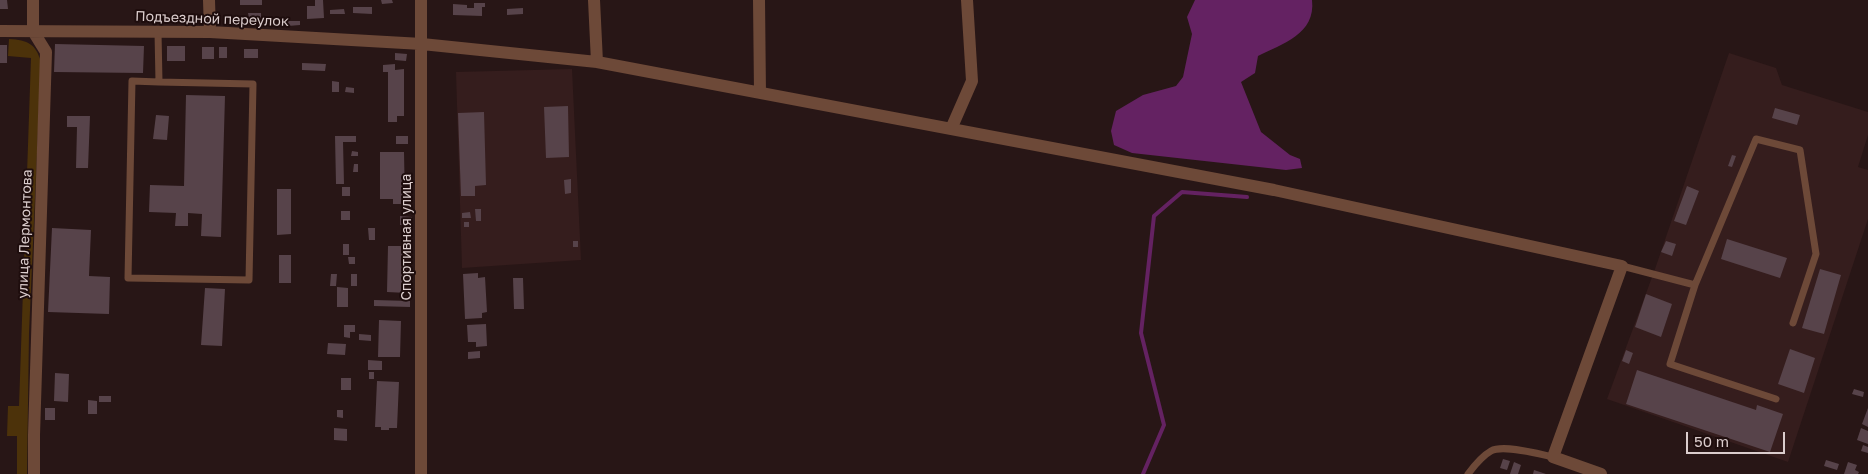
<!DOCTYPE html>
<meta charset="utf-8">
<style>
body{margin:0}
#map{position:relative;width:1868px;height:474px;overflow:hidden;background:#281616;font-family:"Golos Text",sans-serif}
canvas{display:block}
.scale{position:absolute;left:1686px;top:432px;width:99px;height:22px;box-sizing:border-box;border:2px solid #dbcdcd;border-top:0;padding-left:6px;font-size:15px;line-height:18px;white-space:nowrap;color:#dbcdcd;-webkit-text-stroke:4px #1e0d0d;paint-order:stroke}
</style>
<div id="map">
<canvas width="1868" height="474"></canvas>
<div class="scale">50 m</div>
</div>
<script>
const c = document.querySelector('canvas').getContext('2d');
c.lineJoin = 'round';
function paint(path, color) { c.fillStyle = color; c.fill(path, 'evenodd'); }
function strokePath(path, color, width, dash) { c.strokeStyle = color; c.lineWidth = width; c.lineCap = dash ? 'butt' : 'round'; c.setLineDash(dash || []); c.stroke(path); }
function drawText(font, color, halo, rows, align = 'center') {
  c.font = font + ' "Golos Text",sans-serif'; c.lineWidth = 4; c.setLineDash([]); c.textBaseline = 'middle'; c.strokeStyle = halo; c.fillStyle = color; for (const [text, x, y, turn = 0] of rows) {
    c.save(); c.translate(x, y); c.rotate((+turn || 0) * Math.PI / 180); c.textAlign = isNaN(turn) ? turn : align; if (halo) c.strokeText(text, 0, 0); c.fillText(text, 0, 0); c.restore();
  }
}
paint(new Path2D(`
 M1729,53L1776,68L1782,85L1868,112V135L1858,167L1868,170V219L1788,462L1607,399L1655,269Z
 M572,69L581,260L462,268L456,72Z`), '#351d1d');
paint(new Path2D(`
 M9,39C28,40 36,44 41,62L29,333L27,474H17V436H7L8,406H19L31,58L8,56Z`), '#4c320a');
paint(new Path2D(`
 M1195,0H1312C1316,34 1282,44 1258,56L1255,73L1241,82L1261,132L1290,155L1300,159L1302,168L1286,170L1132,153L1114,145L1111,131L1116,111L1143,95L1176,86L1183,77L1192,34L1187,17Z`), '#642262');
strokePath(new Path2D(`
 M1143,474L1164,425L1141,333L1154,216L1182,192L1247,197`), '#642262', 4);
paint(new Path2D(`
 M0,0H7L8,9H0Z
 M240,0H262V5H240Z
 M315,0H323L324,18L307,19V6H315Z
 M381,0H392L393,3L382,4Z
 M474,3H485V7H482V16L453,15V4L467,5V8H474Z
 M353,7H372V14L353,13Z
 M523,8V14L507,15V9Z
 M344,9L345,14H330V10Z
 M248,13H261V18H249Z
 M288,21H300V25L288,26Z
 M55,44L144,46L143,73L54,72Z
 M0,45H7V63H0Z
 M167,46H185V61H167Z
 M202,47H214V59H202Z
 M219,47H227V58H219Z
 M244,49H258V58H244Z
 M395,53L407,54L406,61L395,60Z
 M302,63L326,64L325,71L302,70Z
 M395,64V70L404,69V116H397V122H388V72H383V65Z
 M332,81L339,82V92H332Z
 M346,87L354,88V93L345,92Z
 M186,95L225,96L221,237L201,236L202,214L188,213V226H175L176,213L149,212L150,185L184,186Z
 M568,106L569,157L546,158L544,107Z
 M1775,108L1800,115L1797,125L1772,118Z
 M484,112L486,185L475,186V196H461L458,113Z
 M156,115L169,116L167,140L153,139Z
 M67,116H90L88,168H76L77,127H67Z
 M335,136H356V142H343L344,184H336Z
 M396,136H408V144H396Z
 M352,151L358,152V156H351Z
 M380,152H404L405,204H393V199H380Z
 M1732,155L1736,156L1732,167L1728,166Z
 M354,164H358V172H353Z
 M571,179V193L565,194L564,180Z
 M1687,186L1699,191L1686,225L1674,221Z
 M342,187H350V196H342Z
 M277,189H291V234L277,235Z
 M475,209H481V221H476Z
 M341,211H350V220H341Z
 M470,212L471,218H462V213Z
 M400,216L412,217V225H400Z
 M464,222H469V227H464Z
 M52,228L91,230L89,276L110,277L109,314L48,312Z
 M368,228H375V240H369Z
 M1727,239L1787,258L1780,278L1721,259Z
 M573,241H578V247H573Z
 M1666,241L1676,244L1672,256L1661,252Z
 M343,244H349V255H343Z
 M388,246H408L407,293L387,292Z
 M279,255H291V283H279Z
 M348,257H355V264H349Z
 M1820,269L1841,275L1824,334L1802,328Z
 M478,273V278L485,277L487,312L482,313V318L465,319L463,274Z
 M331,274H337L336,286H330Z
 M351,274H357V286H351Z
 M513,278H523L524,309H514Z
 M337,287L348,288V307H337Z
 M205,288L225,289L222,346L201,345Z
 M1646,294L1672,304L1661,337L1635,327Z
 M374,300L410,301V307L374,306Z
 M379,320L401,321L400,357H378Z
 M486,324L487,346L476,347V342H468L467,325Z
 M344,325H355V332H350V338L344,337Z
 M359,334L371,335V341L359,340Z
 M328,343L346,344L345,355L327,354Z
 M1790,349L1815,358L1804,393L1778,384Z
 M1626,350L1633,353L1629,364L1622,361Z
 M480,351V358L468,359V352Z
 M368,360L382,361V370H368Z
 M1637,370L1756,410L1757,405L1783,414L1770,452L1626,404Z
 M369,372H374V379H369Z
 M55,373L69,374L68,402L54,401Z
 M341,378H351V390H341Z
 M377,381L399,382L397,428H389V430H381V427H375Z
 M1854,389L1864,392L1863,397L1852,394Z
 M99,396H111V402H99Z
 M88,400L97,401V414H88Z
 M45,408H55V420H45Z
 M1868,408V427L1862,424Z
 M337,410H343V418L337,417Z
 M334,428L347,429V441L334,440Z
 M1861,428L1868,431V444L1857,440Z
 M1863,445L1868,447V453L1861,451Z
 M1503,459L1510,461L1507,470L1500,468Z
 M1826,460L1839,464L1837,470L1824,466Z
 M1514,462L1521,465L1518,474H1510Z
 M1848,462L1857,465L1855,470L1859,472L1858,474H1844Z
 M1534,470L1546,474H1533Z`), '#57434a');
strokePath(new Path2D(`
 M158,32L159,82L132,81L128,278L249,280L253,84L159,82
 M1622,266L1695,285L1670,364L1776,399
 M1695,285L1756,139L1800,150L1816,254L1793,323
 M1468,474C1474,466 1482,456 1491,451C1503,444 1539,454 1553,457`), '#6d4938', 7);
strokePath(new Path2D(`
 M33,0V31L46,52L34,435V474
 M209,0L210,32
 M421,0V474
 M594,0L597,62
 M759,0L760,93
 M0,31L210,32L422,44L597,62L1274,190L1622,266L1553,457L1601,474
 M951,129L972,81L967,0`), '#6d4938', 12);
drawText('14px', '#dbcdcd', '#1e0d0d', [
 ["Подъездной переулок",212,19,2],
 ["улица Лермонтова",25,234,-88],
 ["Спортивная улица",407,237,-90]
]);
</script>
